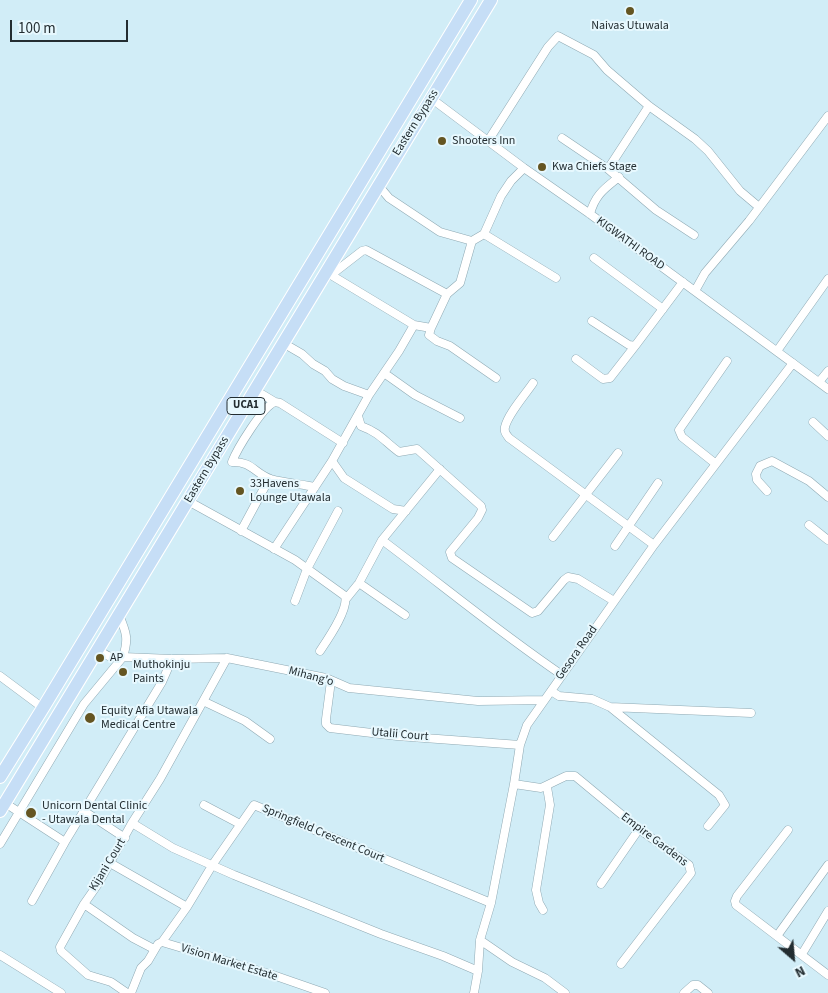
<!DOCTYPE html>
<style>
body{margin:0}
#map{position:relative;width:828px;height:993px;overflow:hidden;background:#d1edf7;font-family:"Source Sans 3",sans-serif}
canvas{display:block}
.north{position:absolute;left:768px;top:933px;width:50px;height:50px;-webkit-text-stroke:4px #e7f8fe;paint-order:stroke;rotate:153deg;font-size:14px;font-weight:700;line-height:20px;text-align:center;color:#232d31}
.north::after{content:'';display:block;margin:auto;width:18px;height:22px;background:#232d31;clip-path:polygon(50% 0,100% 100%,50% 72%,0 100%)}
.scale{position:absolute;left:10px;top:20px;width:118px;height:22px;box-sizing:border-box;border:2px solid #232d31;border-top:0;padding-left:6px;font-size:15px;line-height:18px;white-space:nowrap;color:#232d31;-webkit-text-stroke:4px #e7f8fe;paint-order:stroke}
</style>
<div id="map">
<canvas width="828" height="993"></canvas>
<div class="north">N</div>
<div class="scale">100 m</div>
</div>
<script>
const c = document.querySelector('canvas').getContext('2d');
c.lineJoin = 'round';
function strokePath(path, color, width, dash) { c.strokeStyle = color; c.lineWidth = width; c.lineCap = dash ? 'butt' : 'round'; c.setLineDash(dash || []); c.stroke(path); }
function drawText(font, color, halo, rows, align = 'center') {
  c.font = font + ' "Source Sans 3",sans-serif'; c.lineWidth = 4; c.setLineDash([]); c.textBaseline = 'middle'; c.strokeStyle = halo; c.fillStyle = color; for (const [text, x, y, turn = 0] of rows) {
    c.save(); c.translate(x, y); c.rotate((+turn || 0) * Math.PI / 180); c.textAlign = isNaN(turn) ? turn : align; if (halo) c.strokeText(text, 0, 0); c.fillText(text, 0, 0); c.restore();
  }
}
const street = new Path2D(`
 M432,99L524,168L590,214L828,389
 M562,138L608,169L649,106
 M488,141L548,47L558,36L594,55L607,70L649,106L695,139L708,151L740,191L759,207
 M608,169L656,210L694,235
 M378,185L389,198L440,232L472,241
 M590,214C595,195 604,189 619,177
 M484,234L556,278
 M594,258L663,309
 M330,266L331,275L414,325L431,328L429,335L437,341L450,346L496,378
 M331,275L362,251L366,250L447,294
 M695,291L705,273L749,221L828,116
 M592,321L629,345L635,346L683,282
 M431,328L447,294L460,283L472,241L484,234L501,196L511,181L524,168
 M283,343L302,354L313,364L325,371L332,379L344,386L369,395
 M777,351L828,279
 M576,359L603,379L610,378L635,346
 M384,373L415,395L460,418
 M819,382L828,371
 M533,383C525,395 508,414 505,427C504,432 506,434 509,438L654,545
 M255,390L275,402
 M358,416L361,426C380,433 384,441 399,452L417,449L481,506L482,510L478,518L450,552L452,558L532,613L538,611L564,580L568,577L578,579L614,601
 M813,422L828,436
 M332,461L344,478L393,509L406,511
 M716,464L682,437L679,430L727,361
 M315,487C301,484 285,483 271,479C255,474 252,461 232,462C237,449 263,406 275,402L280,403L343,443
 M767,491L757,480L756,474L760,466L772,461L809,481L828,497
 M188,501L295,560L345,596C349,609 328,639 320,651
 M809,525L828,540
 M241,531L269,479
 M553,537L618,453
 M382,540C442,585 500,633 562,675
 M615,546L658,483
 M274,549L332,461L369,395L399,351L414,325
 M359,583L405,615
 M346,599L359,583L382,540L440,469
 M295,601L307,569L338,511
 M119,615C126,632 129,638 123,657L172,659L227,658L326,678L349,688L478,701L544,700
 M98,649C106,656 112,659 123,657
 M0,676L43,708
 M331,681L326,719V724L330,728L397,736L520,745
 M551,691L559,696L592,699L610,707L719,795L725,805L708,826
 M205,702L245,721L270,739
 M610,707L751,713
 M514,784L541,788L566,776H575L639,829L689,865L691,873L621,964
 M5,803L65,842
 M204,805L240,824
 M84,811L125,838
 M132,823L173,848L234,875L381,934L443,956L478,971
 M788,830L737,896L735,901L736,905L828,975
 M0,844L84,704L123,657
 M110,863L187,907
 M601,884L639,829
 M32,901L65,842L162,682L172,659
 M84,904L133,938L154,949
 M543,910L539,903L536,890L550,805L547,787
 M777,936L828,865
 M480,940L512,962L545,978L565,993
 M162,942L273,975L325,993
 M802,954L828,911
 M0,955L61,993
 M127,993L111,982L88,975L61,951L60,947L84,904L98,884L132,823L160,779L227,658
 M131,993L141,968L148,961L158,944L162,942L187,907L213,864L254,805L491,903
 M474,993L478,971L480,940L491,903L514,784L520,745L527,725L654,545L793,363
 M684,993L693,985H698L708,993`);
const primary = new Path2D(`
 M0,777L43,708L471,0
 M0,811L491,0`);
strokePath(street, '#8fa9b3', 9);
strokePath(primary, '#fff', 14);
strokePath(street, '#fff', 8);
strokePath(primary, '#c6def6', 12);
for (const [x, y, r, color] of [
 [630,11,5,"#645522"],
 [442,141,5,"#645522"],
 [542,167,5,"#645522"],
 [240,491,5,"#645522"],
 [100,658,5,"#645522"],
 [123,672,5,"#645522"],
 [90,718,6,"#645522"],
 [31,813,6,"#645522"]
]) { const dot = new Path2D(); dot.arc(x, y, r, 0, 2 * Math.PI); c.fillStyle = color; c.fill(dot); strokePath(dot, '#e7f8fe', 2); }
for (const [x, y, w] of [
 [246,406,38]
]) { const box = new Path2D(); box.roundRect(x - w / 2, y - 8.5, w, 17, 4); c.fillStyle = '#e7f8fe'; c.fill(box); strokePath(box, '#232d31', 1); }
drawText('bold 11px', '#232d31', null, [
 ["UCA1",246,406]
]);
drawText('12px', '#232d31', '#e7f8fe', [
 ["Naivas Utuwala",630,26,"center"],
 ["Shooters Inn",452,141],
 ["Kwa Chiefs Stage",552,167],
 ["33Havens",250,484],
 ["Lounge Utawala",250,498],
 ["AP",110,658],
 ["Muthokinju",133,665],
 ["Paints",133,679],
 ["Equity Afia Utawala",101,711],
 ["Medical Centre",101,725],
 ["Unicorn Dental Clinic",42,806],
 ["- Utawala Dental",42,820]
], 'left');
drawText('12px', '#232d31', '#e7f8fe', [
 ["Eastern Bypass",416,123,-58],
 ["KIGWATHI ROAD",630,244,36],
 ["Eastern Bypass",207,470,-59],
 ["Gesora Road",577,653,-55],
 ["Mihang'o",311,677,15],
 ["Utalii Court",400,735,5],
 ["Springfield Crescent Court",323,834,23],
 ["Empire Gardens",654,840,37],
 ["Kijani Court",108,865,-59],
 ["Vision Market Estate",229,963,17]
]);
</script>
